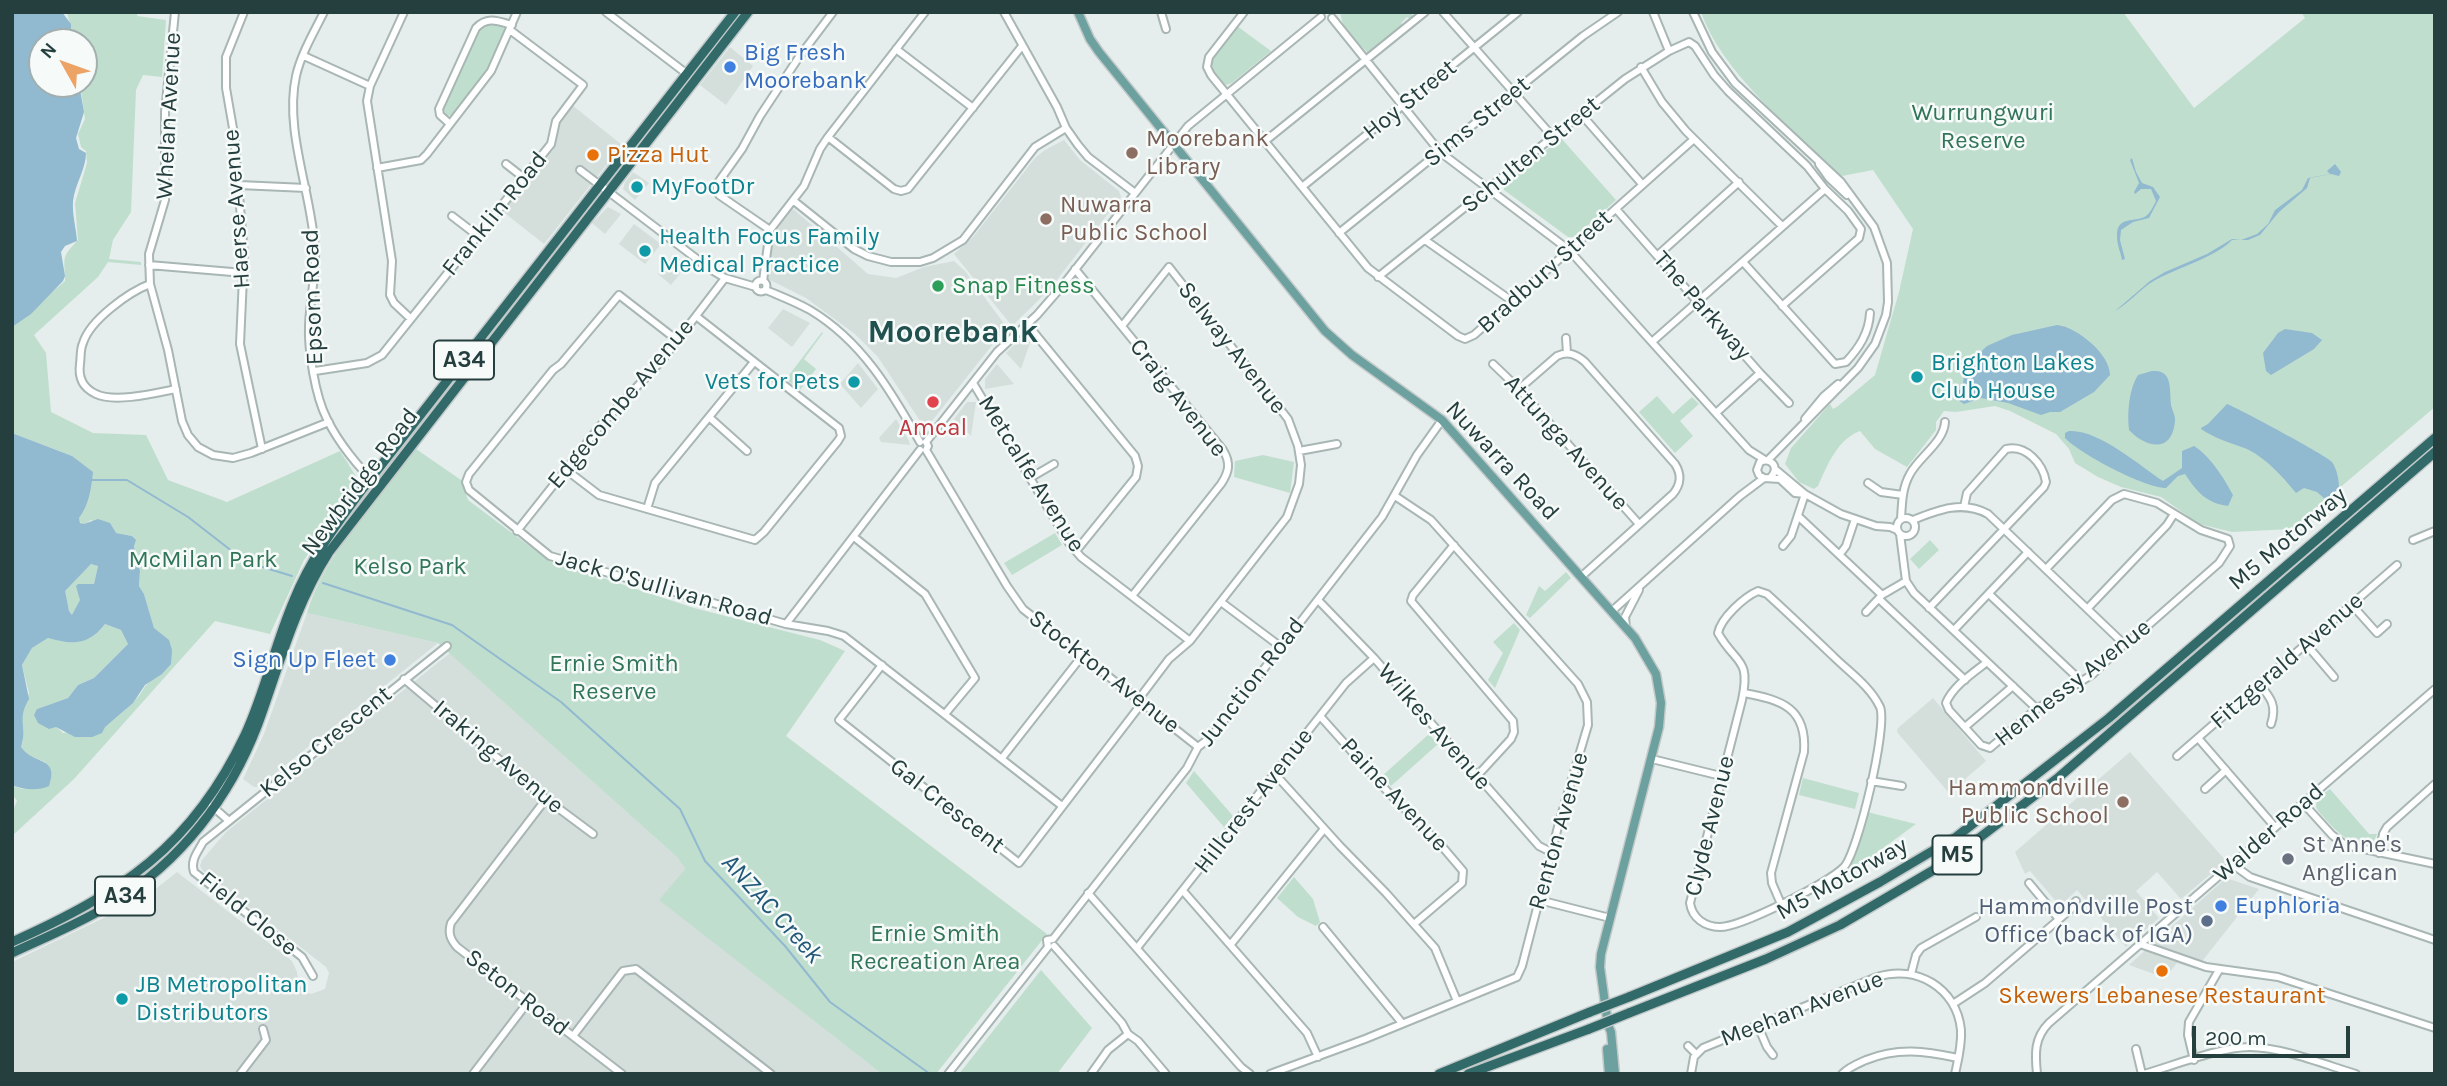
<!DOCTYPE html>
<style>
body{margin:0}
#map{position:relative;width:2447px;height:1086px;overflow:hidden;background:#e5eeec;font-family:Karla,sans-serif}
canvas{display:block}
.frame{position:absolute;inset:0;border:14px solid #253f3e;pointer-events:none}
.north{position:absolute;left:28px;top:28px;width:70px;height:70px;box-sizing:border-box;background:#f6faf9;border:2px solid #a2afae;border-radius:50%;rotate:310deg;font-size:19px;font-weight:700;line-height:28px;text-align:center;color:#253f3e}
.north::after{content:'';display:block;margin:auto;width:24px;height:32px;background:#eca365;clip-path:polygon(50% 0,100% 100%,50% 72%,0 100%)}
.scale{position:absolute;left:2192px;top:1026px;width:158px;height:32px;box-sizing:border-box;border:4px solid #253f3e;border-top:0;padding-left:9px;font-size:21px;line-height:24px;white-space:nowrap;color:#253f3e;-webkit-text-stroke:5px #f6faf9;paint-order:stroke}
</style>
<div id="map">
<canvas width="2447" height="1086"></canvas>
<div class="frame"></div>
<div class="north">N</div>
<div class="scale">200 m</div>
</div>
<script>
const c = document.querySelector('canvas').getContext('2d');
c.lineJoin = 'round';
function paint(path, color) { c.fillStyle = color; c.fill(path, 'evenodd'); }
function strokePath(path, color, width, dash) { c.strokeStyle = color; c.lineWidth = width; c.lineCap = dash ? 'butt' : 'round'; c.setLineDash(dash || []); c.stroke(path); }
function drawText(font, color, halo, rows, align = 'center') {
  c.font = font + ' Karla,sans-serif'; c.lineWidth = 5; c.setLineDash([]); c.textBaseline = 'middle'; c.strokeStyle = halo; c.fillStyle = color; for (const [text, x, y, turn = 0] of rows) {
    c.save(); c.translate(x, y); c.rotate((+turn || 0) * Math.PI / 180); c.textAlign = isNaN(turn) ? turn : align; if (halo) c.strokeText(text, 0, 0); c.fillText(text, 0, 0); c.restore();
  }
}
paint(new Path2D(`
 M730,47L753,66L726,105L700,85Z
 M572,105L622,145L544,244L502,211L554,149L557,126Z
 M1064,140L1080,160L1119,191L1121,197L1049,290L1012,326L954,254L973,237L1035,158L1045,150Z
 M633,172L649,183L635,200L623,189L625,182Z
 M608,207L621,214L605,234L592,223Z
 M792,208L868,274L896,278L924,267L954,261L965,271L1008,329L997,339L928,426L922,424L878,357L855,334L806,298L768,279L774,233Z
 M634,224L661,244L645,264L619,244Z
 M674,254L687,265L671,285L658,274Z
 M783,309L810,323L792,347L768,328Z
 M1021,338H1028L1031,340L1021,369L1006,353Z
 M858,363L878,389L861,408L840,384Z
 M997,364L1014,384L985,389V379Z
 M967,402H976L971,436L954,419Z
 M896,419L909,441L910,445L881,442L879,438Z
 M307,613L438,643L258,787H254L243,779L264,734Z
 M450,653L677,857L685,869L660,900L882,1074H12V962L143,899L177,872L292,961L297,972L299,985L304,991L311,994L325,989L329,973L326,967L203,871L200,866L202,860L226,832Z
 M1933,698L1986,761L1949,793L1897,732L1898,728Z
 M2130,752L2226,861L2181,899L2157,872L2136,891L2159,918L2126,947L2077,890L2060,906L2030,871L2025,874L2015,852Z
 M2226,878L2259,889L2196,969L2177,963L2165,978L2129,965Z`), '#d4dedb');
paint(new Path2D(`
 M67,12H138L137,16L166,20L162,77L143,75L136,90L131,212L113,240L109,259L141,262V265L108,262L98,277L34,335L46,353L51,412L93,433L146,435L168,480L227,502L340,451L359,481L304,560L270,634L215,621L74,779L12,836V812L17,801L12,794V785L22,789L31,788L45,762L25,754L21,747L23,741L21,713L29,693L22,665L32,648L48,638C70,644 91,643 105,624L121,630L128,644L94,678L78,685L68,698L37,709L63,733C105,727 106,729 137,698C143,692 143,686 151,681L154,628L144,594L139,586L140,571L132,536L116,533L91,520L84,525L81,523L78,518L83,507L72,456L12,433V327L65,281C65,257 60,259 78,240L75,203L87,163L86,151L81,147L78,134L85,119L80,84H84V42H74Z
 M1340,12H1414L1412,14L1414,17L1411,20L1407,17L1401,23L1404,26L1372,52L1368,53L1344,29Z
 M1701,12H2123L2194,108L2305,18L2301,12H2435V407L2291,529L2232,532L2199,524L2161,497L2121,487L2098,477L2075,463L2069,449L2056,434L2010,411L1995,406L1956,412L1944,411L1936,422V430L1907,467L1875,449L1860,431C1837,440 1828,464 1818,486L1814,489L1799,482L1785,464L1791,448L1830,404L1833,409L1838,406L1875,375L1899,292L1913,229L1873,170L1842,176L1835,172C1791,128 1721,71 1701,12Z
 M497,23L505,29V32L491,66L453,115L446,116L443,108L477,32L485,24Z
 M1237,26L1271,51L1232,83L1226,85L1214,73L1211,62Z
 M1561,138L1616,200L1575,237H1568L1504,190V185Z
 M822,332L823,333L804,359L816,369L800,390L786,379Z
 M1657,396L1673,414L1692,397L1699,404L1680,421L1693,436L1675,453L1639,412Z
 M416,449L461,480L468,500L548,560L694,608L820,640L845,651L786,736L1047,934L936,1074H882L659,900L685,869L677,857L438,643L307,613C323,557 379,496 416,449Z
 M1263,455L1294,462L1290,493L1234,477L1235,461Z
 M1055,533L1062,545L1012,575L1004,563Z
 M1930,540L1939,550L1919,569L1910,559Z
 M91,564L98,566L94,584H83L80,600L73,616L69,611L64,591Z
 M1566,572L1571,578L1530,618L1526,615L1539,586L1545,591Z
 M1514,623L1520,630L1495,688L1488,680L1503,653L1493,642Z
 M1429,734L1438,744L1391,786L1382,776Z
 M1194,771L1233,816L1224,827L1186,783Z
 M1803,778L1859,793L1855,809L1799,795Z
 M2330,789L2369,834H2377L2373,843C2354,849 2338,833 2326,820C2323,816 2317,811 2316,806C2316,799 2325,793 2330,789Z
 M1867,812L1916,824L1846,875Z
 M1294,877L1313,899L1320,922L1316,926L1298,917L1277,898Z
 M1041,970L1092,1028L1057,1074H959Z`), '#c0dece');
paint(new Path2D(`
 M12,12H62L71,24V42H42V84H79L84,112L76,138L79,149L86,153C86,169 75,184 73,201C72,214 76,228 77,241L65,246L61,252L65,276L63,281L31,314L12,327Z
 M2132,158L2136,172L2142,183L2153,187L2160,197L2149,218L2133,222L2121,230L2120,240L2125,259L2122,260C2121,253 2117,245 2117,237C2116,215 2135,223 2146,216C2151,212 2153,207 2156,201L2151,189H2141L2135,194L2134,192L2139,183L2130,160Z
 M2335,164L2341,172L2339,176L2331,174L2310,178L2307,188L2279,212L2260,235L2248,240H2232C2214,259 2171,269 2149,284C2137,293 2127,304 2114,312L2150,281L2165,272L2207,254L2232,239L2241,240L2257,234L2268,224L2275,210L2302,190L2308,178L2330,174L2327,171Z
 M2057,325C2077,327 2110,354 2110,375L2094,392L2060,412H2050L2041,415L2008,403L1981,398L1964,404L1951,395C1966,389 1963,382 1964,368L1987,346L2012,335Z
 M2285,329L2312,333L2322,340L2314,349L2271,375L2266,371L2263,353L2278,333Z
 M2152,371C2158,371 2163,371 2167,377C2171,384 2170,397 2171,405C2172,410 2175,414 2175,420C2173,454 2146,448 2129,430C2127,413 2129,389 2138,375Z
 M2227,404C2238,408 2329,457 2332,462C2337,469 2339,480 2339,488L2326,500L2317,492L2304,488L2296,493C2282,476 2267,459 2247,449C2231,443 2216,439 2201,429V428L2208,424Z
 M2069,431C2098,429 2139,465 2163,481L2182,468V451L2194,446C2210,456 2224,478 2233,495L2228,506C2206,503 2197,492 2185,474L2178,476L2166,488C2145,488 2080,454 2065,438V433Z
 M12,433L72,456L93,472C91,490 89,504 79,518L80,523L84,524L98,519L110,523L116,533L132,536L136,540L134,546L140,571L139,586L144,594L154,628L169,640L172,650L171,664L162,674L145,685L133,703L105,727L102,733L92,737H75L56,727L49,729L38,723L34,715L37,709L68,698L78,685L94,678L128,644L121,630L105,624C89,645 73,645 48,638L32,648L22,665L29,699C16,720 28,727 21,747C33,765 60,756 49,786C38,791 24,790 12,785ZM91,564L98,566L94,584H78L76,586L80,600L72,615L69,611L65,591Z`), '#91b9d0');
strokePath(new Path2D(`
 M90,480H127L188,517L246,562L292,576
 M323,583L452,625L561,702L680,809L705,861L785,946L830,1002L930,1074`), '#91b9d0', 2);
const minor = new Path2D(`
 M175,12L165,112V200L149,254L150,284L168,350L182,421L188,435L198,447L213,455L233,458L251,453L329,422
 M244,12L226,57V88L234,134L244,255L240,344L262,449
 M324,12C314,32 301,54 296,76C284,131 312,194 315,250C316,275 310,300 309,325C308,350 315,396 327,419C337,440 360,471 379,485
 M404,12L370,86L367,101L392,261L390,295L394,303L411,319
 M606,12L687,74
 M1004,12L1057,107L1066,128L1078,145L1088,157L1135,193
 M1161,12L1166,29
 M1244,12L1209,57L1207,67L1211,75L1368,268L1458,336L1465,339L1474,335L1694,139
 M1443,12L1553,137
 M1653,12L1669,51
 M1693,12L1712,52L1735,83L1841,182L1874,227L1887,263L1888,302L1886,315L1875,344L1858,368L1768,460
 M1332,18L1440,152L1569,250L1749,450L1765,460
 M896,49L973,108
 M304,56L370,86
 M1641,67L1662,102L1686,131L1782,226
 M1581,114L1642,184
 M450,124L440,115L439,109L476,28C487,16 498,21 512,25
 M828,137L894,189L901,191L908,189L1022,46
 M1264,142L1425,12
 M506,164L524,178
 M1819,164L1829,178L1847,195
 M377,168L421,160L427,154L491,71L517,12
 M580,170L710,269L725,278L756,287
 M239,185L306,188
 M1302,187L1518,12
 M794,201L854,249L868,256L891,262H920L933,258L963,240L1035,147L1066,128
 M1616,209L1760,373L1789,403
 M452,216L478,236
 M770,230L719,195L717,190V184L742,149L760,116L799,57L833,12
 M1339,233L1583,36L1618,12
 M1425,240L1512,301
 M1658,255L1739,182
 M1743,262L1835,364L1846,362C1859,348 1869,333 1870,313
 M149,265L244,273
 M1075,269L1223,450C1231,463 1229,472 1221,484L1132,596
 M1378,277L1625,79L1669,51L1689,42L1695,46L1714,75L1728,91L1807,166L1825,189L1848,211L1861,229L1859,238L1782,306
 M755.5 286a5.5 5.5 0 1 1 11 0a5.5 5.5 0 1 1-11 0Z
 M763,281L770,230L804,186L820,149L828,137L925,12
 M150,284C129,292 90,320 83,343C80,349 81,357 80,364C78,378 83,388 96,394C115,403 156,393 176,389
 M766,290C780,296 796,302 810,310C862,341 891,391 920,442
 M1027,324L1135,456L1138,466L1136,477L1076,551
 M1122,326L1169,267L1288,419L1298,446L1301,465L1299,484L1287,517L1190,641L1169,659L1138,700
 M1566,338L1567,353
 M677,340L619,295L561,364L553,370L469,474L466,482L469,490L550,556L786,624L828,631L844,636L1062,806
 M1653,341L1825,189
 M1493,364L1519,389L1639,524
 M315,371L367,363L382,355L551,144L556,121L583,85L510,30
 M973,383L1069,543L1081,557L1190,641
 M1519,389L1557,356C1568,351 1576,354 1585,362L1675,464C1682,475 1681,484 1673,494L1582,576
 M1716,413L1760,373
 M709,417L747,451
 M1805,419L1824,396L1838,384
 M926,442L997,352L1037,315L1063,285L1188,126L1321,17
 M926,442L928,446L926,450L1007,586L1023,609L1198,747
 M1299,451L1337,444
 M565,469L599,495L755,540L764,532L838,441L841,436L839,428L696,316
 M1775,469L1805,494
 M1030,478L1054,464
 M1764,478L1759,475L1757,470L1760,462C1771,457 1780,467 1771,477
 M1868,483L1881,492L1903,495
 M647,509L655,483L754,362
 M1798,516L1882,595
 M1897 527a9 9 0 1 1 18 0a9 9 0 1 1-18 0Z
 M1901,519C1902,503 1902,488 1910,474C1919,457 1944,442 1945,422
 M1913,520C1938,510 1962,500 1988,514L2124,644
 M517,531L601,425L663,359L725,278
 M1900,534L1906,581L1914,593L2037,709
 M854,537L925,594L975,678L945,714
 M2413,540L2435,531
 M1454,545L1413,595L1411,601L1513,721L1514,732L1511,739L1477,776
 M1783,546L1791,536L1805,494
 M1840,554L1846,546L1855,519
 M1758,591L1767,594C1789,614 1811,635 1833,656C1849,672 1870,686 1880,707C1888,726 1858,852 1844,867C1829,883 1741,927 1720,927C1705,927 1692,918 1690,903L1742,700C1751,657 1736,665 1718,633C1721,618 1744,597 1758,591Z
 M1989,594L2081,681
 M1879,599L1965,680
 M1318,600L1374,658L1539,846L1551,852
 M1221,602L1281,647
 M2352,605L2377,633L2387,624
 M1929,608L2044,487L2046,482C2043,464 2026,444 2006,449L1967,493L1964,507
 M2088,608L2167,525L2174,514
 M1612,611L1740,496L1764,478L1780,479L1795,493L1805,494L1841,514L1876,526L1890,527L1897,530
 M1866,612L1882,595L1906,581
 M786,624L920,450
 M1626,627L1625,617L1639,590
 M1954,630L2028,552
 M2306,644L2334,677
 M1987,662C1973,673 1953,686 1946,703L1949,710L1981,745L1990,748L2035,710L2093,674L2124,644L2136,636L2219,563L2230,546L2228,539L2201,530L2157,503L2124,494L2112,500L2046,569
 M882,665L839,720L1019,863L1142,703
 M404,679L546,799L593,834
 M2260,685C2271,698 2277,706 2271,724
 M1744,693C1782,700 1807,708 1804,752L1771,873L1772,883L1781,904
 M1320,716L1387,791L1440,844L1463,871L1462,883L1414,924
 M1965,727L2013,686
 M2198,738L2275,827
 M2177,756L2397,565
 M1002,758L1082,656
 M1652,759L1721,776
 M1275,774L1340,846L1386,893L1435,948L1457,1001
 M1871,781L1902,786
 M2205,789L2226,770
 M546,799L451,923C448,933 450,939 457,947L622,1074
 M2303,803L2332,835L2345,845L2435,864
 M212,806L229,821
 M2379,853L2383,834L2387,827L2435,784
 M2232,864L2250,877L2435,940
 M2029,883L2059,919
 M1184,892L1307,1033L1318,1057
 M1088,893L1241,1067L1250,1074
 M1539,900L1610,918
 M1323,927L1402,1023
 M1231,944L1324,829
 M2140,944L2206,967L2278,977L2435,1028
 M1054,946L1122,1023L1128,1034L1138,1041L1166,1074
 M1048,947L1047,940L1053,939L1187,768L1198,747L1211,737L1382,517L1417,455L1442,420
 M1137,948L1346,683L1374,658
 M1911,974L1916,955L1921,948L1976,917
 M313,976L302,957L194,872C190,860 198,852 203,842L447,646
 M1953,1004L1985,983L2071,909L2076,901
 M1758,1026L1767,1047L1773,1055
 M573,1036L623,971L636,969L771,1074
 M1688,1046L1696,1054
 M2136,1049L2142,1074
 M2194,1060L2188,1035L2189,1022L2219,970
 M240,1074L266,1040L263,1029
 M473,1074L528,1002
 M948,1074L1048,947
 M1091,1074L1108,1050L1128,1034
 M1270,1074L1365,1039L1517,977L1522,966L1559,823L1588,725L1587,702L1578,684L1431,520L1395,496
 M1691,1074L1694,1057L1703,1048L1877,977C1916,964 1957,988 1961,1030C1962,1045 1958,1060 1955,1074
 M1842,1074C1849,1067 1857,1064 1866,1060C1898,1047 1925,1051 1958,1058
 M2037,1074C2035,1054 2034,1038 2049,1023L2435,689
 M2144,1074C2175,1065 2220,1047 2250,1047C2281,1047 2326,1065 2356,1074`);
const major = new Path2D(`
 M1078,12L1090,39L1099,52L1325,331L1352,355L1442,420L1635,638L1656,674L1661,703L1659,727L1601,954L1600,967L1608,1025L1611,1032L1615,1074
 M1607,1049L1609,1074`);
const highway = new Path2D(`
 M12,942C121,893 192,847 245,735C265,692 275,644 294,600C310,560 336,525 361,491L735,12
 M12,953C46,937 81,923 113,903C180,862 230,798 258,724C279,666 295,605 329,552L748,12
 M1629,997L1788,932L1880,882L1956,837L2109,718L2435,438
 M1629,1013L1766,959L1840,925L1949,861L2059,777L2435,452
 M1439,1074L1590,1012
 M1468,1074L1589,1029`);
strokePath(minor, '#a8b6b4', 10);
strokePath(major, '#c2c9c9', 11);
strokePath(highway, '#c2c9c9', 12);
strokePath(minor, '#fff', 6);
strokePath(major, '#6ca19f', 8);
strokePath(highway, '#326a6a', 9);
const highwayBridge = new Path2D(`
 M1590,1012L1629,997
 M1589,1029L1629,1013`);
strokePath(highwayBridge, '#c2c9c9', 12, []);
strokePath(highwayBridge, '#326a6a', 9);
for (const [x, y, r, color] of [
 [730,67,7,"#3f7fe0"],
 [1132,153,7,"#8d6e63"],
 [593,155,7,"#e8710a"],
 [637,187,7,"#0f9aa8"],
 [1046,219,7,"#8d6e63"],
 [645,251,7,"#0f9aa8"],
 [938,286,7,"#2e9e5b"],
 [1917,377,7,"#0f9aa8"],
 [854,382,7,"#0f9aa8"],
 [933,402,7,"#e0444e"],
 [390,660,7,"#3f7fe0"],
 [2123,802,7,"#8d6e63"],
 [2288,859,7,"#6b7280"],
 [2221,906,7,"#3f7fe0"],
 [2207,921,7,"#5c6f8a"],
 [2162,971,7,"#e8710a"],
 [122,999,7,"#0f9aa8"]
]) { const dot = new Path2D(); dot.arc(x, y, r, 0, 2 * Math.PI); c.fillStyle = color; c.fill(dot); strokePath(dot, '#f6faf9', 2.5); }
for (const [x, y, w] of [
 [464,360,60],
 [1957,855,49],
 [125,896,60]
]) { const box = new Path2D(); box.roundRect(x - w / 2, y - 19.5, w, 39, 5); c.fillStyle = '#f6faf9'; c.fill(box); strokePath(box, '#253f3e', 2); }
drawText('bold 23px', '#253f3e', null, [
 ["A34",464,360],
 ["M5",1957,855],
 ["A34",125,896]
]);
drawText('24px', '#366cbe', '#f6faf9', [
 ["Big Fresh",744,53],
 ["Moorebank",744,81],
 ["Sign Up Fleet",376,660,"right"],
 ["Euphloria",2235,906]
], 'left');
drawText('24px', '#253f3e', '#f6faf9', [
 ["Hoy Street",1410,100,-39],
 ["Whelan Avenue",169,116,-87],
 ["Sims Street",1477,122,-39],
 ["Schulten Street",1531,155,-39],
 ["Haerse Avenue",237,209,-94],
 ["Franklin Road",495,214,-51],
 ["Bradbury Street",1545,272,-42],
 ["Epsom Road",313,297,-92],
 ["The Parkway",1702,306,49],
 ["Selway Avenue",1232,348,52],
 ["Craig Avenue",1178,398,52],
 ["Edgecombe Avenue",621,404,-50],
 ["Attunga Avenue",1566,443,48],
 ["Nuwarra Road",1502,461,47],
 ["Metcalfe Avenue",1031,474,58],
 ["Newbridge Road",360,482,-53],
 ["M5 Motorway",2288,539,-40],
 ["Jack O'Sullivan Road",664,588,16],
 ["Fitzgerald Avenue",2287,661,-41],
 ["Stockton Avenue",1104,672,38],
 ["Junction Road",1252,682,-52],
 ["Hennessy Avenue",2073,683,-38],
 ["Wilkes Avenue",1434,727,49],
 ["Kelso Crescent",326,742,-39],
 ["Iraking Avenue",498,757,40],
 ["Paine Avenue",1394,795,47],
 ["Hillcrest Avenue",1254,801,-52],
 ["Gal Crescent",947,806,38],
 ["Clyde Avenue",1710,826,-76],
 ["Renton Avenue",1559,831,-74],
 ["Walder Road",2269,833,-41],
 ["M5 Motorway",1842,879,-29],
 ["Field Close",248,914,39],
 ["Seton Road",517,993,38],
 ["Meehan Avenue",1802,1009,-21]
]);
drawText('24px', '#317559', '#f6faf9', [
 ["Wurrungwuri",1983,113],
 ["Reserve",1983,141],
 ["McMilan Park",203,560],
 ["Kelso Park",410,567],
 ["Ernie Smith",614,664],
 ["Reserve",614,692],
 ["Ernie Smith",935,934],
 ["Recreation Area",935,962]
]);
drawText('24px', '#785e54', '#f6faf9', [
 ["Moorebank",1146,139],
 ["Library",1146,167],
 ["Nuwarra",1060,205],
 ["Public School",1060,233],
 ["Hammondville",2109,788,"right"],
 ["Public School",2109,816,"right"]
], 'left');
drawText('24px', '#c56008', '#f6faf9', [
 ["Pizza Hut",607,155],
 ["Skewers Lebanese Restaurant",2162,996,"center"]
], 'left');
drawText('24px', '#0d838f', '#f6faf9', [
 ["MyFootDr",651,187],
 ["Health Focus Family",659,237],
 ["Medical Practice",659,265],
 ["Brighton Lakes",1931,363],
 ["Club House",1931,391],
 ["Vets for Pets",840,382,"right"],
 ["JB Metropolitan",136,985],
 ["Distributors",136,1013]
], 'left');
drawText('24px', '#27864d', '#f6faf9', [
 ["Snap Fitness",952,286]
], 'left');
drawText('24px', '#be3a42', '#f6faf9', [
 ["Amcal",933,428]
]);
drawText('24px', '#5b616d', '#f6faf9', [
 ["St Anne's",2302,845],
 ["Anglican",2302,873]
], 'left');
drawText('24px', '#4e5e75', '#f6faf9', [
 ["Hammondville Post",2193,907],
 ["Office (back of IGA)",2193,935]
], 'right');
drawText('italic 26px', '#215879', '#f6faf9', [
 ["ANZAC Creek",772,909,48]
]);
drawText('bold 32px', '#21514f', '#f6faf9', [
 ["Moorebank",953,333]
]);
</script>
